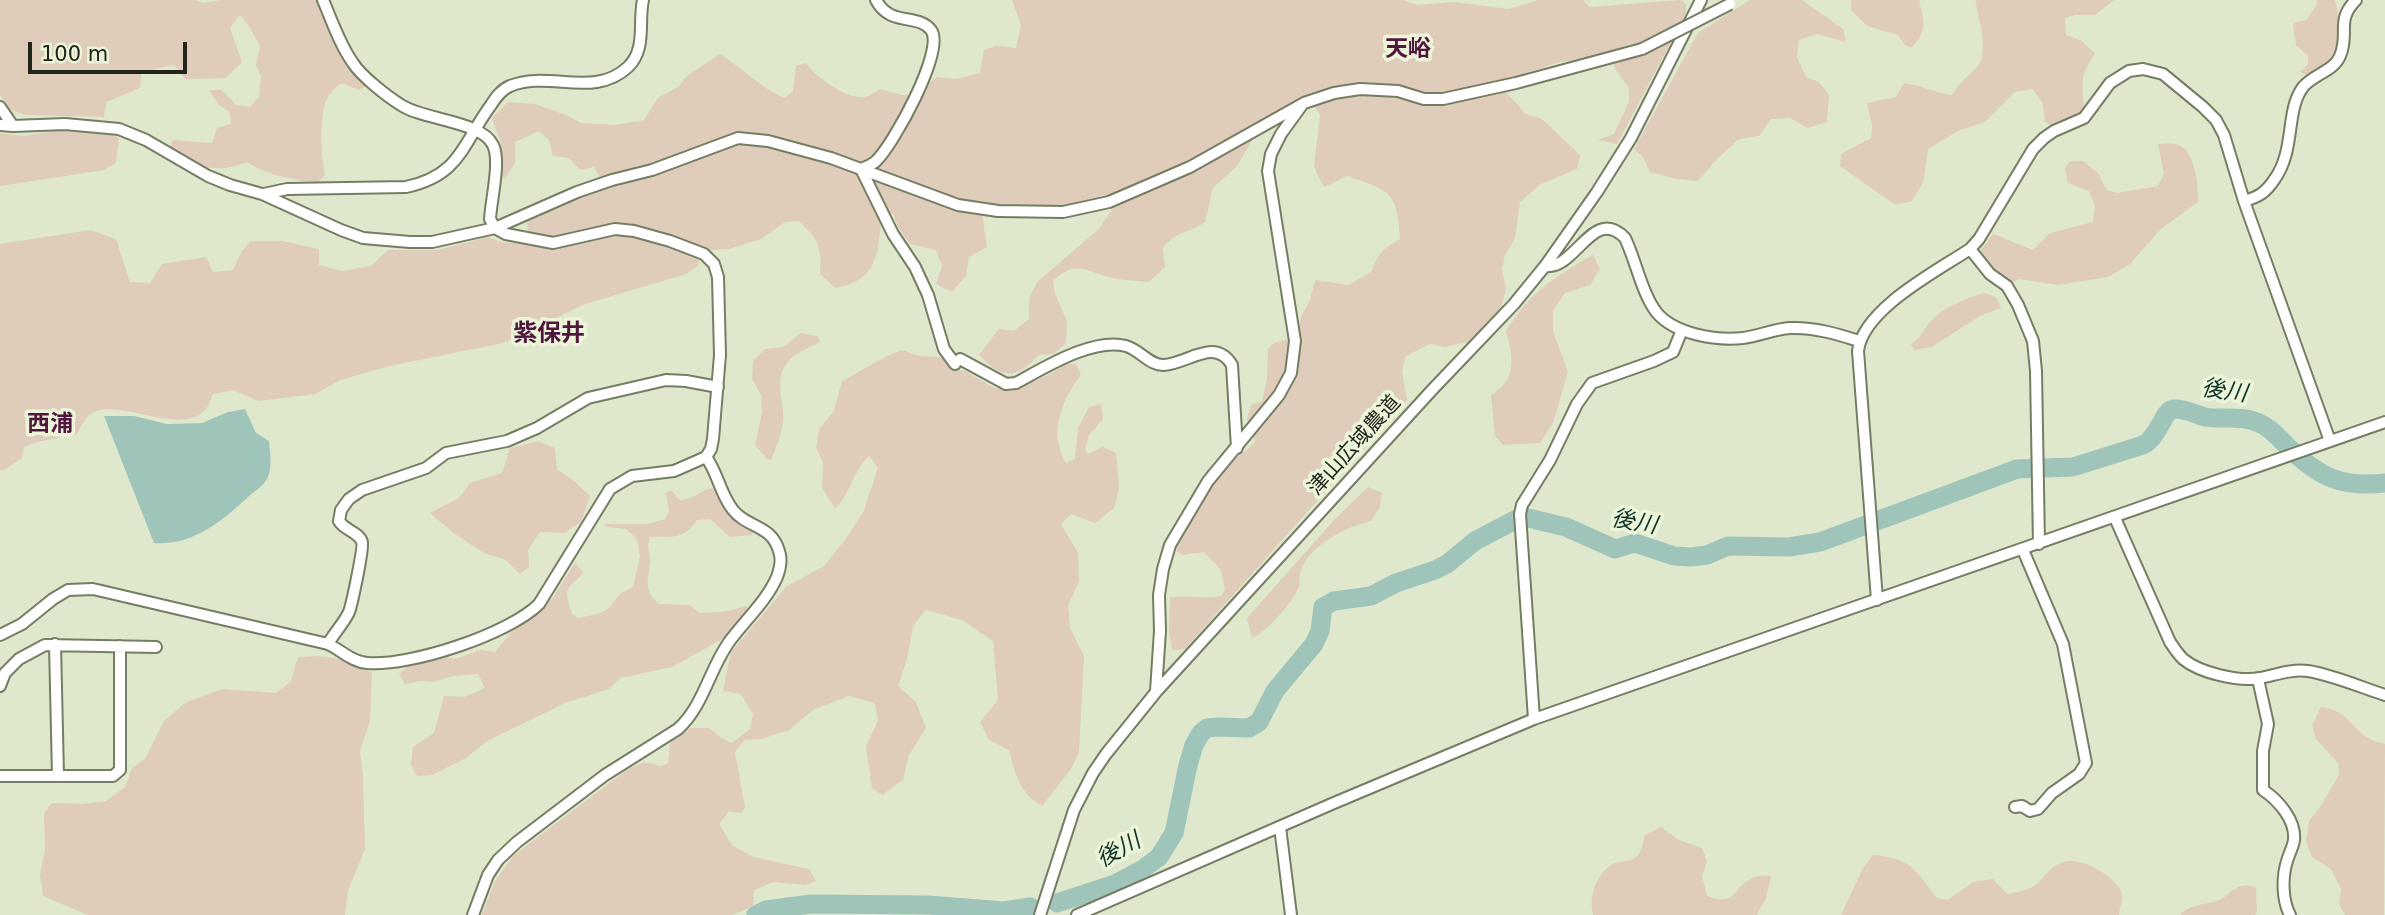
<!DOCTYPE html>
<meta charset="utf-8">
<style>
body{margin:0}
#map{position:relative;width:2385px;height:915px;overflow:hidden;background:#dfe8cc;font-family:"DejaVu Sans",sans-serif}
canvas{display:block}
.scale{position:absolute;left:28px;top:42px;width:159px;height:32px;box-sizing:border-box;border:4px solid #22251b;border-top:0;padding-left:9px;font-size:21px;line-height:24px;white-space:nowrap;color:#22251b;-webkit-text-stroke:5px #ecf5d9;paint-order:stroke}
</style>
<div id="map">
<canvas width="2385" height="915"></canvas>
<div class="scale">100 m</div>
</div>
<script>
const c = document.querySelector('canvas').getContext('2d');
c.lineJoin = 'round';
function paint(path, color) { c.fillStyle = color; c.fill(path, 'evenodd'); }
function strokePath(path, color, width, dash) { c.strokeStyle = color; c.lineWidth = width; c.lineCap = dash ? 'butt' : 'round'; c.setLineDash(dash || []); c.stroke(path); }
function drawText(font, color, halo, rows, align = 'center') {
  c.font = font + ' "DejaVu Sans","Noto Sans JP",sans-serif'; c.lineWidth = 7; c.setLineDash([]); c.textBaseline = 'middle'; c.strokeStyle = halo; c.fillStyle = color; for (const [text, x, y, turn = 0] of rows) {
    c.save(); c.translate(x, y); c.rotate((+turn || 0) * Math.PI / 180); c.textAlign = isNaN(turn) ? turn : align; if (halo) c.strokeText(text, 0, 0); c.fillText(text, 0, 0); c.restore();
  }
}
paint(new Path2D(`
 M0,0H195L203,3L220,0H316L351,69L369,85L359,90L342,83C338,86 332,90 329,95C318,112 321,156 325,175L317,183C291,179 269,176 247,162C214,175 197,167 170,148L172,140L212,143L217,128L231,124L230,112L219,105L209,90H222L236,105L250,107L259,97L261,77L256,65L260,46L250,28L240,15L230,28L242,62L226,78L185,79L174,65L142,72L140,88L106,102L104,117L26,115L11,110L0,95Z
 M1012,0H1403L1417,5L1454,2L1508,9L1538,0H1583L1590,7L1681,0L1686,4V14L1617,144L1598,140L1614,134L1629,102V88L1615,69L1611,52L1592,59L1559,62L1503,81L1506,92L1526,114L1542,119L1580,155L1577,169L1541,184L1520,202L1515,238L1505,256L1502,269L1506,289L1501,308L1473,341L1445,347L1430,344L1406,356L1402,371L1407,400L1185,649L1172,650L1169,632L1170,597C1188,595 1202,599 1221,596L1225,590L1221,570L1204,552L1183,555L1176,551C1183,519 1207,486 1231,463C1239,455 1246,452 1255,442L1247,419L1251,405L1262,401L1267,379L1268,349L1274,343L1290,339L1299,330L1301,317L1310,300L1315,280L1349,285L1372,271C1376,255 1386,246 1400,239C1397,191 1391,191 1347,176L1324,187L1314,167L1320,115L1308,96L1262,119L1253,139L1237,166L1213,188L1205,222C1189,234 1176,230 1163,248L1165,267L1149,282C1136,280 1121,281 1109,277C1084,270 1074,260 1053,281L1055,294L1067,321L1066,343L1054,354L1039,355C1016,379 1002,380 979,355L999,329L1014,331L1029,319V298L1038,281L1099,229L1115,205L1104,195L1068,206L1022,209L981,206L987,247L969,257L966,276L952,292L936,284L942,266L936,250L910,244L898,227L893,213L881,223C877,260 875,280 835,288L820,274C822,248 819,240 799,221L785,222L761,239L729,249L708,250L700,254L698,266L686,274L585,304L503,343L390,366L340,380L315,394L258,401L233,390L213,394C211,399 209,405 206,409C181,439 115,394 89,415C84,420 80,428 77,434L37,442L24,447L22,458L6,469L0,470V244L90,230L116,239L130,282L150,283L162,264L206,257L213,272L233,270L242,251L251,241H282L319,249V265L342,271L371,266L388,250H438L488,237L501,242L517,243L528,236L527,219L560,207L603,184L594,167L580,170L569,158L553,156L549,140L539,131L515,142V163L505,179L499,172L501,143L492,118L508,102L535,104L566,115L581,123L615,125L644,120L658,98L678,87L687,76L720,54C742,68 760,87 784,98L793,91L796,66L806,63C815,77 847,100 865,97C870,96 876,91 880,89L902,95L917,94L924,86L937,77L955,79L980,73L984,50L996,46L1016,48L1021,25Z
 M1750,0H1802L1843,29L1846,42L1817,34L1799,40L1797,57L1806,77L1819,82L1829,95L1827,122L1808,128L1790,118L1771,119L1759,136L1739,139L1718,158L1698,181L1677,179L1650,172L1643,157L1634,149L1698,33Z
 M1851,0H1919C1924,22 1928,31 1911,48L1905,45L1898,35L1867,26L1851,10Z
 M1975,0H2114L2095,15H2075L2065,18L2066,35L2080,40L2095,53C2092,60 2084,70 2083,78C2079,113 2099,111 2055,127L2045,122L2043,104L2033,89L2015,92L1985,122L1958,131L1928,149L1923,183L1911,202L1894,204L1840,166L1841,154L1871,138L1872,126L1867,103L1896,97L1904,83C1921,85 1935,93 1952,95C1959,82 1969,76 1978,66C1989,53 1978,15 1975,0Z
 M2316,0H2335C2345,34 2340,57 2309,76L2300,72L2308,65V56L2296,45L2293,23L2306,20L2317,5Z
 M66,129L104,132L119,138L116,163L104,170L0,186V133L24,136Z
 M2158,144C2163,144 2170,143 2175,144C2196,148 2198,185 2198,202L2161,229L2130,264L2108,277L2058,285L2019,279L2012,283L1991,268L1978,254L1993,234L2033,250L2050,233L2093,222L2095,206L2089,191L2068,183L2065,169L2070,161H2083L2098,173L2107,190L2117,193L2158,186L2164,174Z
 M1593,255L1600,269L1590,285L1565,293L1553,310V331L1568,372L1553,423L1540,443L1503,445L1495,436L1491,395C1516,381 1514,357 1506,332C1525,296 1558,274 1593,255Z
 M1984,293L1996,297L2001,308L1980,316L1931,347L1914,350L1911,344C1922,337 1922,332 1929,323C1944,306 1963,300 1984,293Z
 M801,333L818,336L820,342C811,347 798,352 791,358C775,374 781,392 783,411C785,428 777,445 771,460L767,459L755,445L762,412L761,395L752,379L753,361L765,349L783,347Z
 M902,350L919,356L940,357L957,370L965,371L994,388L1012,391L1046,376L1067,364H1076L1081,375C1061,401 1048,433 1066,463L1075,459L1078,428L1089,407L1101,404L1103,419L1089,435L1085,449L1088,454L1103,447L1116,453L1119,489L1114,508L1095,523L1071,514L1061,524L1078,553L1079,581L1068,606L1070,628L1084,656L1079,752L1071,769L1042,806C1020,794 1015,774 1009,750L989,740L980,722L998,700L993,641L962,620L926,610L913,626L907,659L898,686L916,702L926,728L909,755L903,780L882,795L872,788L866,746L878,721L875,703L849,696L813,710L789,730L761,739L744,740L735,752L745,808L741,813L729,811L719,824L732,845L753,857L809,869L816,881L806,885L774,882L754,890L753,906L732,915H482L494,883L513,856L628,769L645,762L660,766L668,764L670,743L691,728H709L721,738L732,743L750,729L753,714L741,694L723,691L731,652L786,587L824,566L844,541L863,513L878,468L869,456C852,472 849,498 835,508L822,488L823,462L816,448L819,429L834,411L842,381C862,371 881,357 902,350Z
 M538,441L555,448L557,469L574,481L590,496L581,522L564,533L540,532L528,550L529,567L520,574L506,560L484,553L455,534L430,513L459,498L470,483L502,473L510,448Z
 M1368,487L1382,493L1380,507L1371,521C1346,527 1311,544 1301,570C1299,575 1300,581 1299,586C1295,600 1265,634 1252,638L1247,618L1335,519Z
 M713,488C730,506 725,524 753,530L752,535L730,537L710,519L697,520C684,540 673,536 650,537C646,546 650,552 650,561C649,580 642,589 659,604L690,605L699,613L723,612L747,606L744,616L724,638L672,667L620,678L609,689L565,703L487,741L466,758L432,775L417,776L411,765L413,747L434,733L444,696L464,697L485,688L478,674L453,676L434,682L420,681L405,684L399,674L413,662L444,657L455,659L480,650L495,652L513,630L552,599L575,563L583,572C579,580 576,579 571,585C563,592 570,605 572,614L578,618L598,614L608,609L620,594L633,587L640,557L637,539L626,529L606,527L604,524H648L665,519L669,511L666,493L671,490L679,500C691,501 701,490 713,488Z
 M317,656L347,660L372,673L370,721L360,751L363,777L365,849L348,891L345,915H88L43,896L40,875L45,849L44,813L52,803L83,804L106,801L125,787L132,768L145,759L164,721L185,703L222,689L276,693L291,681L298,657Z
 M2321,707C2347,710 2350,726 2368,738C2373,741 2380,742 2385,744L2384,915H2345L2339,904L2341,889L2331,869L2312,857L2306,841L2309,821L2322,804L2339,775L2338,763L2316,739L2312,726Z
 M1661,827L1679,840L1702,848L1707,861L1702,877L1707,896C1738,908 1732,886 1754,877C1759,875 1766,876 1771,876L1766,898L1757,915H1593C1589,897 1595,876 1611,865C1620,859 1634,864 1640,852C1643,847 1643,840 1645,835Z
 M1873,855C1913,859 1914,869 1937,898L1948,900L1973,882L1993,879L2007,894C2018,892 2030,890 2038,883C2046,875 2051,866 2063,862C2081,856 2117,876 2122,894C2124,902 2119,908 2119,915H1841L1863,868Z
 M2246,885L2256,888L2257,912L2255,915H2180C2189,904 2205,905 2217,901C2229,897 2229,888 2246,885Z`), '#dfccba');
paint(new Path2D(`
 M245,409L256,433L269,441C270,453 273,468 267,479C263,486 254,492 248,497C221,522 192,546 154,543L104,416H134L167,424L202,423L228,412Z`), '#9fc5bb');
strokePath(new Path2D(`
 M1057,903L1115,884L1143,869L1159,857L1174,833L1188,765L1194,745L1201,733L1207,728L1218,727L1249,728L1259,722L1275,691L1314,644L1320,631L1323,607L1334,601L1371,596L1396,583L1435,570L1447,564L1475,541L1517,519L1528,518L1566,527L1615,549L1635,543L1674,556L1691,557L1707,555L1728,546L1789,547L1820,542L2017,469L2073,467L2143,445C2159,437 2163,411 2173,409C2184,408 2195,414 2205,417C2222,420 2243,415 2259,423C2271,428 2279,438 2288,447C2319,477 2341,488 2385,483
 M756,915L766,910L811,904L928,905L1004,911L1030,907`), '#9fc5bb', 19);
const minor = new Path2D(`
 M0,107L13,126
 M0,125L13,126L65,124L119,129L146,140L208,176L230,185L262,194L341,230L363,238L410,242H432L495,228L577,192L612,180L652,170L738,138L768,141L831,158L958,205L998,211L1063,212L1109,202L1190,167L1304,103L1334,93L1360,89L1398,91L1424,99H1443L1516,83L1642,49
 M861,169C866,167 871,165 875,162C893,146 946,49 931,30C918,13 890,27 876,0
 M861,169L893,234L915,267L928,295L944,349L955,364
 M264,194L287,189L406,187C461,175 462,144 491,105C496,97 501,90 510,86C549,70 594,99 628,67C647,49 638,21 643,0
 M2244,201C2259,197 2266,192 2274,180C2296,150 2285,111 2303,87C2314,74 2334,71 2340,56C2350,33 2335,21 2356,0
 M1970,249L1990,274L2007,286L2018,305L2033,341L2036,371L2039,544
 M1545,266C1576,270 1593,205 1625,238C1636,261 1642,294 1657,313C1675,334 1716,341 1743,338C1759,336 1774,329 1790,328C1814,327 1837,334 1859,341
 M960,359L1006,384L1016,383C1044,368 1093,337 1126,346C1140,350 1150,366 1164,365C1189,363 1215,337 1232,365L1237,448
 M2115,518L2170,642C2174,648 2178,654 2183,659C2200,673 2239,682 2260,678C2276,675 2290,669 2308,671C2333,675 2360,687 2385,695
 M1877,600L1858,351C1863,309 1937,271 1970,249L1979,239L2033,149L2044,138L2054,131L2084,118L2110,83L2129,71L2143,69L2163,74L2203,107L2216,120L2224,135L2244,201L2330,441
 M0,635L22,624L53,599L68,590L93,589L328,644C341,650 352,662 367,663C409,667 509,634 539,604L610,489L632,476L674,471L706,457L711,449L713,439L720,355L718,277L714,264L704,254L670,241L634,231L615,229L553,243L506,234L495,228L490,219C491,200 501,161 493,145C482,121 423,120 401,105C388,97 361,76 353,63C340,45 332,21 323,0
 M55,644L58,776
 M328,644C334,633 344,623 349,612C352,604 364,547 362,542C359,532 344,530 339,521L341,510L349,499L362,490L426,468L446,453L507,441L537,428L588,398L666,380L686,381L718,387
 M2258,679L2268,724L2263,751V790C2278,800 2296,820 2294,840C2293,847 2289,854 2287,861C2282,877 2282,900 2290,915
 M0,686L5,673L19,659L45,645L156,647
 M1156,691L1160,631L1159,595L1163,569L1170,545L1208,481L1279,395L1291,373L1295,341L1268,171L1271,154L1281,134L1302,105
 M1534,719L1520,514L1522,505L1550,460L1577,404L1592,383L1654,361L1673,352L1682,330
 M0,776H113L120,770V646
 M2015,807L2022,806L2030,811L2038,809L2052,793L2079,774L2086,763L2063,644L2023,550
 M1280,827L1291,915
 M473,915L488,875L498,860L517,842L605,775L678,729C704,705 709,670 729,642C745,620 766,602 777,577C780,569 782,559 779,551C771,524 747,528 733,510C720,494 718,473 706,457
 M1040,915L1074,810L1093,773L1106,754L1156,692L1432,390L1514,304L1545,266L1597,192L1631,138L1701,0
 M1077,915L1334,803L1534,719L2385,422`);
strokePath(minor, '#757d64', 14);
strokePath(minor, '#fff', 10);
const minorBridge = new Path2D(`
 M1642,49L1730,4`);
strokePath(minorBridge, '#757d64', 14, []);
strokePath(minorBridge, '#fff', 10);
drawText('21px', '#22251b', '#ecf5d9', [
 ["津山広域農道",1355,446,-48]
]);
drawText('bold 23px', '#51163d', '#ecf5d9', [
 ["天峪",1408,50],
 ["西浦",50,425]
]);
drawText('italic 23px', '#0d322a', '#ecf5d9', [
 ["後川",2224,392,8],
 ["後川",1634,523,10],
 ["後川",1119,851,-29]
]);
drawText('bold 24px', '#51163d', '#ecf5d9', [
 ["紫保井",549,335]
]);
</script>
